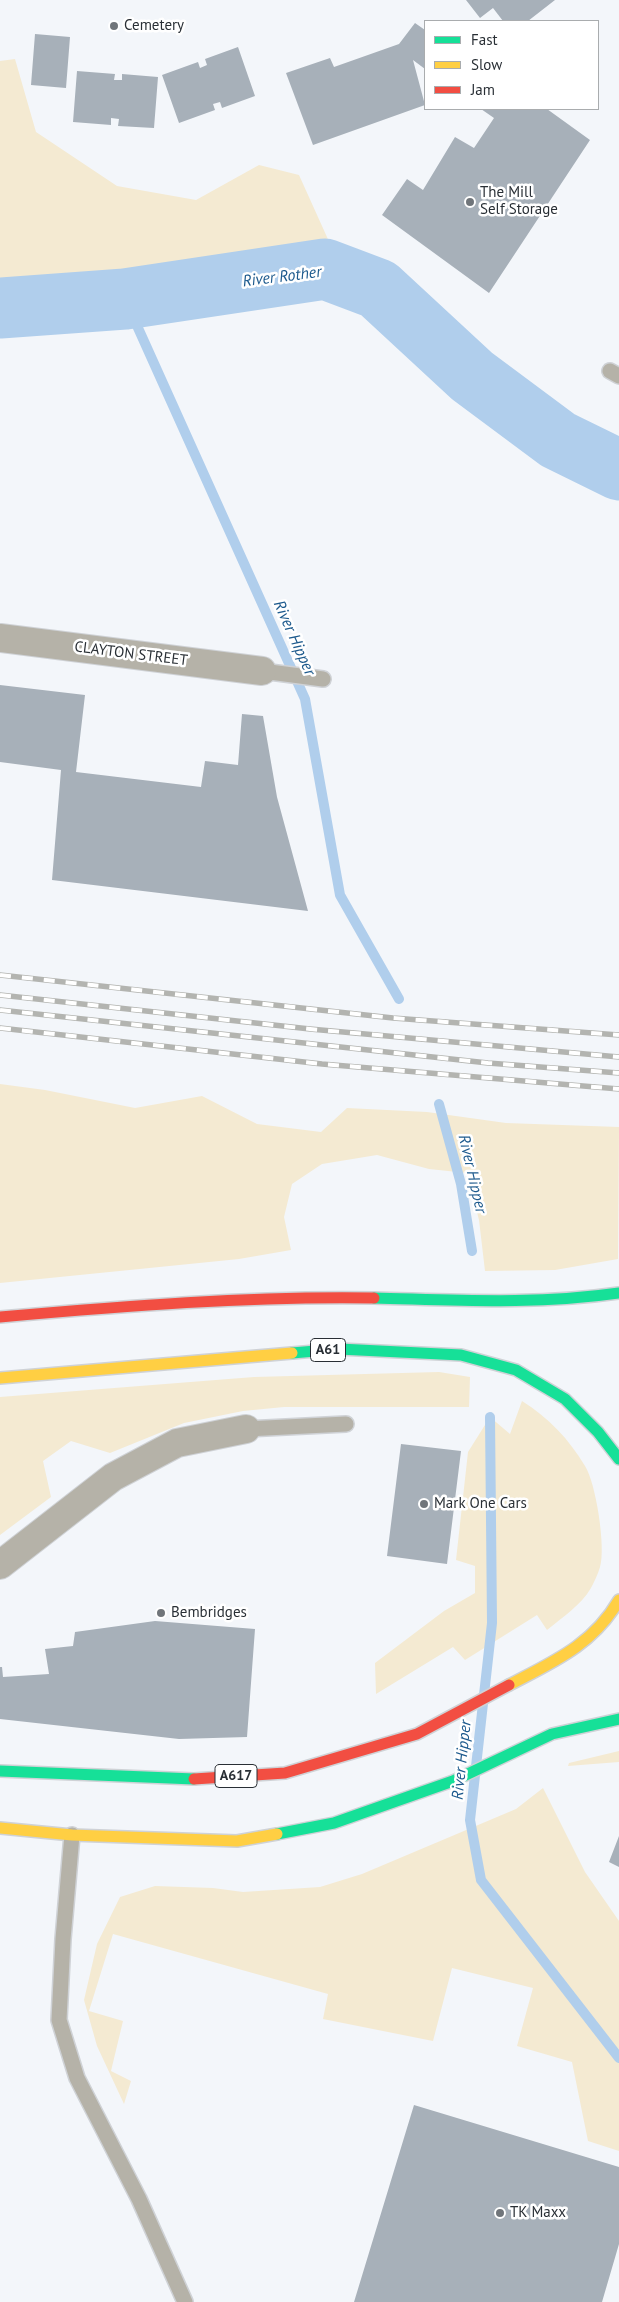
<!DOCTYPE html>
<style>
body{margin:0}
#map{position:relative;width:619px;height:2302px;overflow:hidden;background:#f3f6fa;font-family:"PT Sans",sans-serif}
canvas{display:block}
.legend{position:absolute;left:424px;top:20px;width:175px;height:90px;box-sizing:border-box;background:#fff;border:1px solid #a9acae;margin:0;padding:6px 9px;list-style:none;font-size:15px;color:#292f35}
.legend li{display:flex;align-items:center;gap:10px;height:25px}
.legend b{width:25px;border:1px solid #a9acae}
</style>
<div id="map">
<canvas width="619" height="2302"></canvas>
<ul class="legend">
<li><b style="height:6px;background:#16e098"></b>Fast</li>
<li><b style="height:6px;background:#ffcf43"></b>Slow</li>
<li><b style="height:6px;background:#f24e42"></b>Jam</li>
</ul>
</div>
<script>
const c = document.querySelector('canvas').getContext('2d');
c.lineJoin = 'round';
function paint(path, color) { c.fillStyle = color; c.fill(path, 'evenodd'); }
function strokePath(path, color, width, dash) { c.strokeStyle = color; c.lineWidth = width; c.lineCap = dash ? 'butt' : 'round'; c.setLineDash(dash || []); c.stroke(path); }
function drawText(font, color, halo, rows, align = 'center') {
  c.font = font + ' "PT Sans",sans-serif'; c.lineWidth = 5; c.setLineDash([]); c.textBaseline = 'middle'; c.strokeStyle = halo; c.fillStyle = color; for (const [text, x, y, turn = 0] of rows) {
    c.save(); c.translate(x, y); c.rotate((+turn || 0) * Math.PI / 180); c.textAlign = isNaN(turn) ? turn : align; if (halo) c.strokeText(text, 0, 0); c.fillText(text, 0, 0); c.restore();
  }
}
paint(new Path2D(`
 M15,59L36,132L117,186L196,200L259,165L299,175L336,257L94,289L10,295L0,297V61Z
 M0,1084L45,1090L135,1108L202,1096L257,1124L321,1132L347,1108L427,1112L506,1123L619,1127L618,1259L555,1270L485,1271L479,1220L467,1173L429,1169L377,1155L322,1164L292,1184L284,1217L291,1250L239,1259L0,1283Z
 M439,1372L470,1377L469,1407H284L243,1411L184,1423L110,1453L71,1441L43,1461L51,1497L0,1535V1397L254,1377Z
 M522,1401C549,1418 568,1438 585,1466C596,1483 606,1548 600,1567C598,1574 594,1582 591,1588C581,1605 563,1617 547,1630L537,1615L465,1660L453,1647L376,1694L375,1663L444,1611L475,1593V1566L456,1560L468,1452L490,1417L510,1434Z
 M619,1751V1762L568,1766L569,1763Z
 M543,1788L585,1872L619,1921V2151L588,2141L572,2062L517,2046L533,1988L452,1968L433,2041L323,2019L328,1994L113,1934L89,2011L123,2021L111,2071L131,2081L124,2104L97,2046L84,2000L97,1944L120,1897L155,1886L213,1888L243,1892L320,1887L362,1874L516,1809Z`), '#f4ead2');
strokePath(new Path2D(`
 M125,299L305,699L340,895L399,999
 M439,1104L461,1184L472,1251
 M490,1417L492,1623L470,1820L481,1880L619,2058`), '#b0ceec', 10);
strokePath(new Path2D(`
 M0,308L125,299L325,269L378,289L472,376L558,440L619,470`), '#b0ceec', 61);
paint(new Path2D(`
 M466,0H555L528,21H503L493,8L480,18Z
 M415,23L425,30V69L413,60L425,105L313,145L286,73L330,58L334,67L399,44Z
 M35,34L70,37L66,88L31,85Z
 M238,47L255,96L222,108L220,102L213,104L215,110L179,123L162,75L198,62L200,68L207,65L205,59Z
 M77,71L115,74L114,80H122V74L158,77L154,128L118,126L119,119L111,118V125L73,122Z
 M481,109H547L590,140L489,293L382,215L407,179L423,190L455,137L474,148L494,118Z
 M0,685L85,695L76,772L201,787L205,761L238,765L242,714L263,716L277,797L308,911L52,880L61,770L0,762Z
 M401,1444L461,1451L447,1564L387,1556Z
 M155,1621L255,1629L247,1737L179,1739L0,1719V1667H2L3,1677L49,1674L45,1649L73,1646L75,1632Z
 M619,1836V1867L609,1862Z
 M414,2105L619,2167V2244L602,2302H354Z`), '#a7b0b9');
const lane = new Path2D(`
 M610,371L619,376
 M262,671L323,679
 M246,1429L346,1424
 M72,1835L63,1939L59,2020L77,2078L139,2199L185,2302`);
const street = new Path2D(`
 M0,638L262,671
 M0,1565L113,1477L177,1443L246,1429`);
const fast = new Path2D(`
 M374,1298C457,1300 536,1305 619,1293
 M292,1353L339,1349L461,1355L516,1370L565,1399L598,1432L619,1459
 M0,1771L194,1779
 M277,1834L334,1823L453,1781L552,1734L619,1719`);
const slow = new Path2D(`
 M0,1378L292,1353
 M509,1685C553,1662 593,1645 619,1600
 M0,1828L72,1835L237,1841L277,1834`);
const jam = new Path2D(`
 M0,1317C124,1306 249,1296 374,1298
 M194,1779L285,1773L417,1734L509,1685`);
strokePath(lane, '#cfd2d6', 18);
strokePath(street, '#cfd2d6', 30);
strokePath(fast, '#cfd2d6', 14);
strokePath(slow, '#cfd2d6', 14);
strokePath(jam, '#cfd2d6', 14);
strokePath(lane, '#b5b2a8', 15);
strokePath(street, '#b5b2a8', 28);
strokePath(fast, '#16e098', 11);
strokePath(slow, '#ffcf43', 11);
strokePath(jam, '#f24e42', 11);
const rail = new Path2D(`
 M0,975L393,1018L619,1035
 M0,995L310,1029L619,1057
 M0,1010L488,1063L619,1073
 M0,1028L322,1064L619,1089`);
strokePath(rail, '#b3b4b0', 5.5);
strokePath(rail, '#fff', 4, [11]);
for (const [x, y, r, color] of [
 [114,26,5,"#70757a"],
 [470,202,5,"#70757a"],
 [424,1504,5,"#70757a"],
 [161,1613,5,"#70757a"],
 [500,2213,5,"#70757a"]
]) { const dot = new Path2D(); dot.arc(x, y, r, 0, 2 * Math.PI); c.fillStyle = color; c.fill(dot); strokePath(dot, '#fff', 2); }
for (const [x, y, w] of [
 [328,1350,35],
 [236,1776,42]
]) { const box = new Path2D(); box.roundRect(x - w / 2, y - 11.5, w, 23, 4); c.fillStyle = '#fff'; c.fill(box); strokePath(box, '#292f35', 1); }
drawText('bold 14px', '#292f35', null, [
 ["A61",328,1350],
 ["A617",236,1776]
]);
drawText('15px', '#292f35', '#fff', [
 ["Cemetery",124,26],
 ["The Mill",480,193],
 ["Self Storage",480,210],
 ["Mark One Cars",434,1504],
 ["Bembridges",171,1613],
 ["TK Maxx",510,2213]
], 'left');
drawText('15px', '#292f35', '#fff', [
 ["CLAYTON STREET",131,654,7]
]);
drawText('italic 16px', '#1d5a8d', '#fff', [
 ["River Rother",282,277,-7],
 ["River Hipper",294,638,66],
 ["River Hipper",472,1174,77],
 ["River Hipper",462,1760,-84]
]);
</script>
